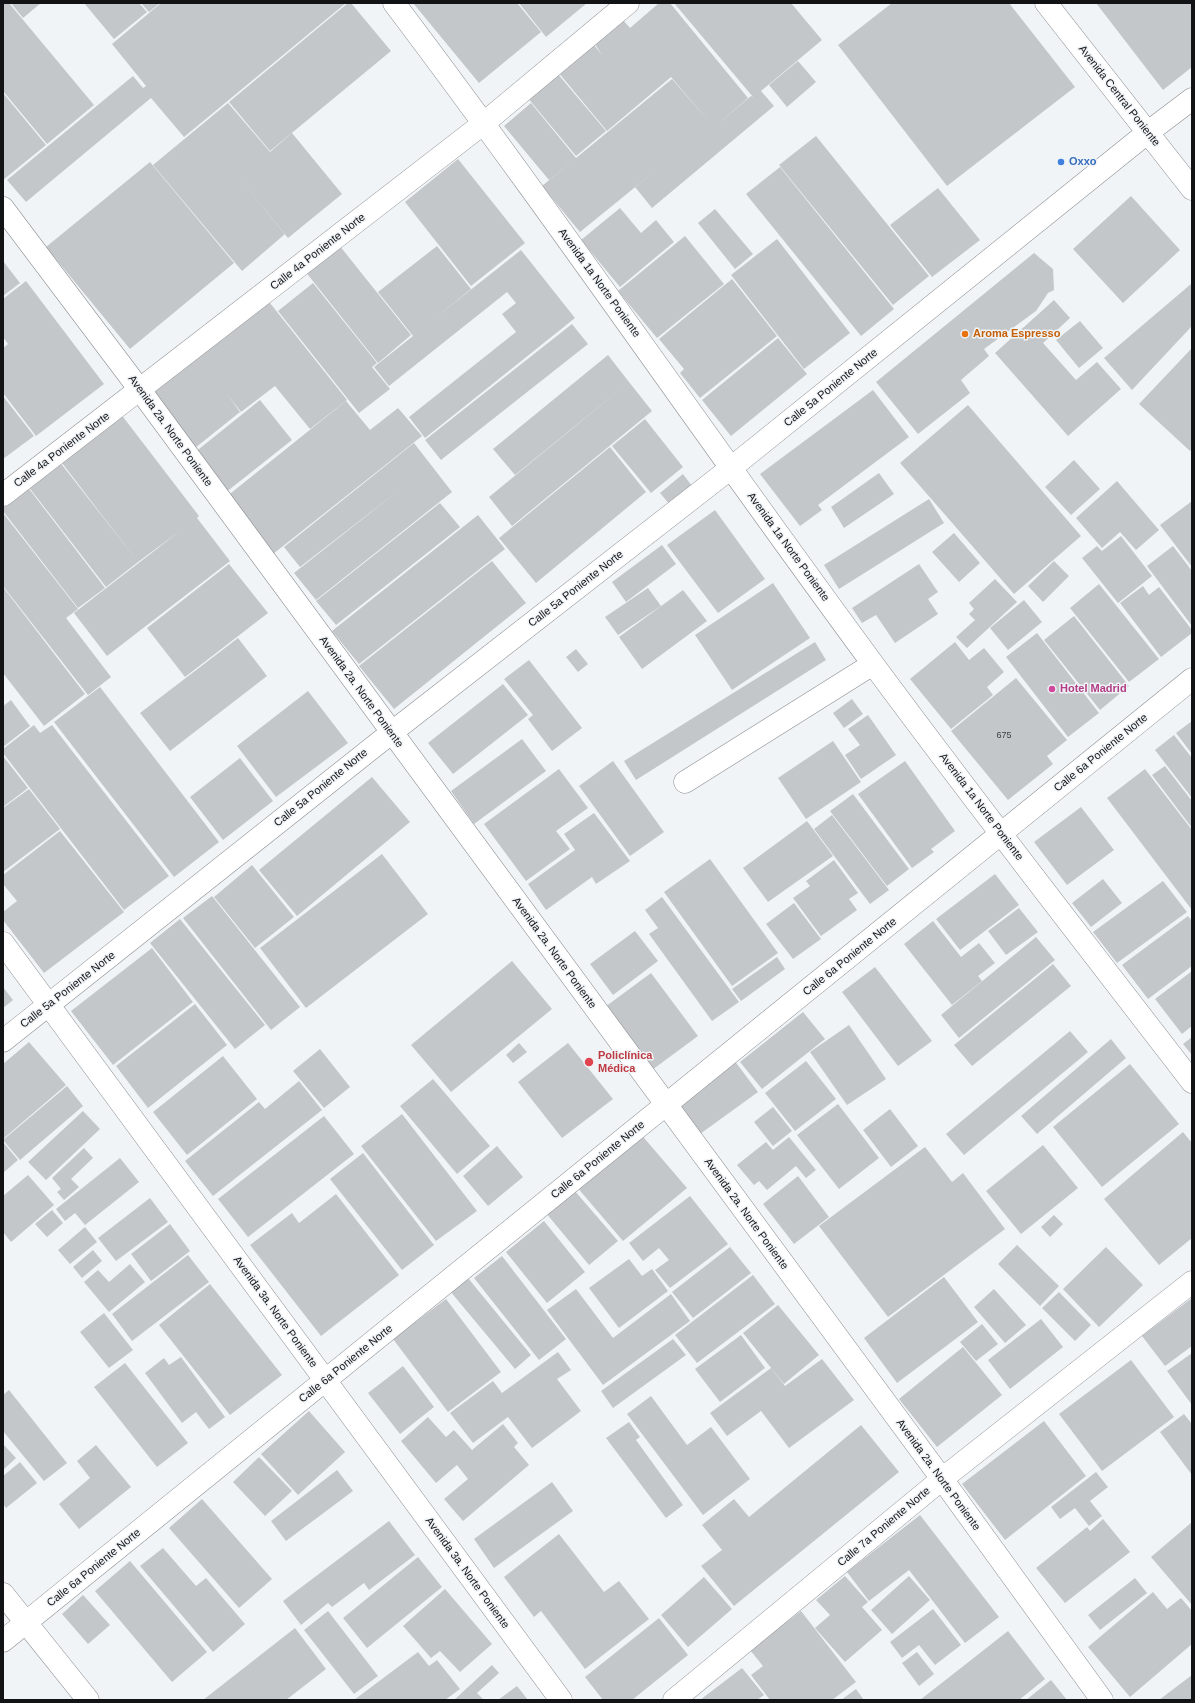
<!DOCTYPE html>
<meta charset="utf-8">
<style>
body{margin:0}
#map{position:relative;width:1195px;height:1703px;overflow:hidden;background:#f0f4f7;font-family:Helvetica,sans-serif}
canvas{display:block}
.frame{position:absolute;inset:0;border:4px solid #121314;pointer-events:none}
</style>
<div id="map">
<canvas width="1195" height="1703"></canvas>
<div class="frame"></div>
</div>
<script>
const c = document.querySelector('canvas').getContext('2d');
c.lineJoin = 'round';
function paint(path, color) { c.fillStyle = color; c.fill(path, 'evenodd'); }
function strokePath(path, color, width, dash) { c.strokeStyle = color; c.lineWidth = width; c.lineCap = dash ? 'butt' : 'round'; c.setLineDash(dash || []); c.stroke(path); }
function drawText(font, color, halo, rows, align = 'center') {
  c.font = font + ' Helvetica,sans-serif'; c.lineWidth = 3; c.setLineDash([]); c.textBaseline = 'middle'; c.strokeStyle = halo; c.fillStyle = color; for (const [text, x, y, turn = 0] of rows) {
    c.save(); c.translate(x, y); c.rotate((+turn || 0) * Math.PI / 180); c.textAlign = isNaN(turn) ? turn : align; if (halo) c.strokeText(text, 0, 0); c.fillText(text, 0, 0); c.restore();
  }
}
paint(new Path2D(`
 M3,3H9L94,105L47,144L3,91Z
 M11,3H41L23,18Z
 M84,3H139L147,12L114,39Z
 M141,3H160L149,12Z
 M161,3H346L184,137L151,98L26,202L7,180L133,76L143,88L146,86L112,44Z
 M348,3H351L391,51L270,151L229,102Z
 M413,3H517L541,32L479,83Z
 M519,3H587L546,37Z
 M659,3H670L748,98L714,127L751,96L753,97L674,3H791L822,40L761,91L774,106L652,208L635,187L655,171L580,232L542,186L672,79L711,124L671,77L607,131L558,72L593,44L602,55L594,43L623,20L630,28Z
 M892,3H1009L1075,87L947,186L838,45Z
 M1096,3H1192V67L1163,90Z
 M798,61L816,82L787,107L769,85Z
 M557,73L606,131L576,156L527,97Z
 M3,93L46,145L3,180Z
 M228,103L270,152L292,133L342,194L288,238L235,173L285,234L242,271L153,165Z
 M531,103L576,158L549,180L504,126Z
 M816,136L929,276L893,305L779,165Z
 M458,159L525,243L471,286L405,202Z
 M150,162L234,263L130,349L46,247Z
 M780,167L894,309L861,336L746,194Z
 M938,188L980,240L932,277L890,225Z
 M1131,196L1180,250L1123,303L1073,249Z
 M620,208L641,233L656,220L674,242L620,287L581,240Z
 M715,209L753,254L735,269L698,223Z
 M685,236L724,284L657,338L618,291Z
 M777,239L850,333L804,369L731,275Z
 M335,240L411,335L378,363L301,266Z
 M437,246L471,289L435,318L521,250L575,318L425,438L409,417L516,332L502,314L516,303L507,292L389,386L374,367L413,336L378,292Z
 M1034,253L1053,269L1054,290L1048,293L1036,311L984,349L989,356L961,380L970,393L918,434L876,382Z
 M3,261L20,283L3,296Z
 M732,279L777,336L700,398L680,373L684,369L659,339Z
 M26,281L104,384L36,436L3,393V348L8,344L3,337V299Z
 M313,283L377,363L372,367L390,389L359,413L278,311Z
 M1191,284L1192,285V326L1132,390L1104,358Z
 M266,298L347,400L310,429L275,386L241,412L227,394L240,412L190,452L142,391Z
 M1054,300L1070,318L1043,343L1076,380L1097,362L1121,389L1068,436L995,353Z
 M1080,321L1103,348L1079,368L1056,340Z
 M572,324L588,344L441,460L425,440Z
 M778,338L807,374L731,436L702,400Z
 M1192,348V448L1190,451L1139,404Z
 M608,355L629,382L515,475L493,449Z
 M629,382L652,411L512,526L489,497Z
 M873,390L909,437L818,505L822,510L800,526L760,474Z
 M3,396L34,436L3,459Z
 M260,400L292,440L225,493L194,453Z
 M346,401L370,430L398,408L422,436L273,554L226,497Z
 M968,405L1081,536L1014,594L900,463Z
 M117,409L199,516L197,518L230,561L107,656L74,613L180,531L138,562L101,514L106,510L101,514L56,455Z
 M645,419L683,467L651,493L612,446Z
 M414,443L452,492L316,600L294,573L398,491L300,567L284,547Z
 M610,447L646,492L536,583L499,538Z
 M1074,460L1100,489L1071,515L1045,487Z
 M59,461L138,562L106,587L28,486Z
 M879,473L894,494L844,528L831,507Z
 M683,474L692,486L670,505L660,493Z
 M1117,481L1159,530L1136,550L1120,532L1102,548L1076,518Z
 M27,486L105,588L78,608L3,511V504Z
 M929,499L944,523L839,589L824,565Z
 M1192,501V567L1160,525Z
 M440,503L460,527L336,625L316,601Z
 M715,510L765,579L718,613L667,545Z
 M3,513L78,609L66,618L111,677L88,695L3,586Z
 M478,515L505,549L359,664L332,631Z
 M954,533L980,563L959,582L932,552Z
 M1121,536L1152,576L1118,603L1082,558L1097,546L1102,551Z
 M662,545L676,564L626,602L612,582Z
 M1173,546L1192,571V626L1147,566Z
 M492,561L526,603L394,709L359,666L421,617L426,624L421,617Z
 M1054,561L1069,576L1043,602L1028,586Z
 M229,564L268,613L185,677L147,628Z
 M919,564L938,592L928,599L938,614L895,643L876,615L862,623L852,608Z
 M995,579L1017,602L967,648L956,637L975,620L969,614L974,609L969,603Z
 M773,583L810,638L732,690L695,635Z
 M1099,584L1159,659L1129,682L1070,608Z
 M1143,586L1149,595L1159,587L1192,630V633L1161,657L1120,603Z
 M3,587L85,694L44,726L3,673Z
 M648,588L661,606L618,635L605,617Z
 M683,590L707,621L642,669L619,637Z
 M1024,600L1042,622L1008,650L990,628Z
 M1074,616L1129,686L1100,710L1044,640Z
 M1037,633L1099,713L1068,737L1006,657Z
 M238,638L267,676L170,751L140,713Z
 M815,642L826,660L636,780L624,761Z
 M955,642L969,660L984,648L1004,672L987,687L993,695L951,729L910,679Z
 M576,649L588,664L578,672L566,657Z
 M529,660L582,728L552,751L528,719L533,715L504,679Z
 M1016,678L1067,740L1047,756L1053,764L1008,800L951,731Z
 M503,684L528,715L453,774L428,743Z
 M100,687L219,842L174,877L54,722Z
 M308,691L348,743L276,797L237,746Z
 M852,699L863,714L844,728L833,713Z
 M11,700L30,726L3,747V706Z
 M868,715L896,755L861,779L845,755L860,745L848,729Z
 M1192,721V754L1176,733Z
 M34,725L40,733L52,725L169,876L124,910L3,753V749Z
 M1174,735L1192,758V798L1155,750Z
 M522,739L546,771L474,824L451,791Z
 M833,741L861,782L806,819L778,778Z
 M3,756L28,788L3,807Z
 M240,758L273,801L223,840L190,797Z
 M613,761L664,832L630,856L579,786Z
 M905,761L955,831L931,849L934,852L912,868L858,794Z
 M1165,766L1192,801V828L1152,775Z
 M559,769L588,808L556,831L570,849L526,881L484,824Z
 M1145,769L1192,830V910L1107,798Z
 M372,777L410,822L297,916L259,870Z
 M29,789L60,829L3,872V808Z
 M853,794L909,869L887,886L830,811Z
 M1081,807L1114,850L1067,885L1034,842Z
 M594,813L630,861L596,884L592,877L546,910L528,884L575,850L564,834Z
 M832,815L889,890L870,904L814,829Z
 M807,821L833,856L768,902L743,868Z
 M60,831L124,912L44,973L3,920V912L17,901L3,884V875Z
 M382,854L428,914L306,1008L260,948Z
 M710,859L778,953L732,986L664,892Z
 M834,860L858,893L849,899L857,910L821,936L793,898L810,886L806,881Z
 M252,865L294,917L255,948L214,897Z
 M995,874L1019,905L960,950L936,919Z
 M1103,879L1122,903L1091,927L1072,903Z
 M1163,881L1187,912L1117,963L1093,932Z
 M212,896L300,1007L271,1030L183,918Z
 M662,897L739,1002L712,1021L649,934L658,928L645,910Z
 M794,903L821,939L793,959L766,924Z
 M1019,908L1038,932L1006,955L988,931Z
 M1188,916L1192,921V966L1148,999L1122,965Z
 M180,919L265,1025L235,1049L150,943Z
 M933,921L961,957L979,943L995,963L978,976L982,981L952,1005L904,944Z
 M635,931L658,961L613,995L590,964Z
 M1036,937L1055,960L959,1038L941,1015Z
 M152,948L193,1002L113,1065L71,1011Z
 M777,957L785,969L741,1001L732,989Z
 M512,961L552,1009L451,1092L411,1045Z
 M1053,964L1071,986L972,1066L954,1045Z
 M875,967L932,1041L898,1066L842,992Z
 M1192,971V1026L1182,1034L1155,999Z
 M651,973L698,1036L652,1070L605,1007Z
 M3,987L13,1000L3,1008Z
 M195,1004L227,1045L148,1108L116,1066Z
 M803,1012L825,1039L762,1089L740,1062Z
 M849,1025L886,1079L847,1105L810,1052Z
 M1070,1031L1088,1052L964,1155L946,1134Z
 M1192,1037V1055L1183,1044Z
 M1111,1039L1126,1058L1037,1134L1021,1116Z
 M29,1042L66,1085L3,1139V1064Z
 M519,1043L527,1052L513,1063L506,1055Z
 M568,1043L613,1099L562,1138L518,1082Z
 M320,1049L350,1087L324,1108L293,1071Z
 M223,1056L257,1099L187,1155L153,1112Z
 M734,1060L758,1092L700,1134L677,1102Z
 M806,1061L836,1099L795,1131L765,1093Z
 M1130,1064L1179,1124L1102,1187L1053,1127Z
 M433,1079L490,1146L457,1174L400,1106Z
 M299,1081L322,1110L213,1196L185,1161L259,1102L265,1109Z
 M67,1086L83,1106L20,1160L3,1140Z
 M838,1104L879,1158L839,1189L797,1135Z
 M773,1107L792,1131L773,1146L754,1122Z
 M890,1109L918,1146L891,1167L863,1130Z
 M83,1111L100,1129L46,1180L28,1162Z
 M402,1114L477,1211L436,1241L361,1146Z
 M324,1116L354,1154L248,1237L218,1199Z
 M639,1132L687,1188L623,1241L576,1186Z
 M1183,1132L1192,1143V1238L1159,1265L1104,1199Z
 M789,1137L816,1170L806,1178L796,1166L767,1190L759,1181L754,1185L737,1165L766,1142L773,1150Z
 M3,1142L18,1160L3,1173Z
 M1043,1145L1078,1188L1021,1234L986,1191Z
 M497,1146L523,1177L488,1206L463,1176Z
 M925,1147L952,1182L963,1173L1005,1229L888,1317L819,1226Z
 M84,1148L93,1158L71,1179L79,1187L64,1200L57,1192L61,1189L52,1178Z
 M363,1153L434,1245L402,1270L330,1179Z
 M120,1158L139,1182L85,1225L75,1213L65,1221L56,1209Z
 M28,1175L54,1205L11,1242L3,1232V1196Z
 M798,1176L829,1217L794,1244L763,1204Z
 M574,1190L618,1241L589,1265L546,1213Z
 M336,1194L399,1275L321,1336L250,1245L292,1213L299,1223Z
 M690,1196L728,1244L670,1288L655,1270L669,1260L659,1248L643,1261L629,1243Z
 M150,1198L168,1222L116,1261L98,1238Z
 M52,1210L63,1223L47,1237L35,1224Z
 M1054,1215L1063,1224L1050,1237L1041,1227Z
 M544,1221L585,1272L547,1303L506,1252Z
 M170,1224L190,1251L151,1281L131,1254Z
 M85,1227L97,1242L70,1264L58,1250Z
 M1017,1245L1059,1286L1040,1306L998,1264Z
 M730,1247L751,1273L693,1318L672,1292Z
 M1106,1247L1143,1285L1099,1327L1063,1289Z
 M93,1250L102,1261L82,1278L73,1267Z
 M188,1255L209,1282L132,1341L112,1314Z
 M502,1256L566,1339L539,1360L474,1278Z
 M629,1259L642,1276L652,1269L668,1291L619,1328L589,1288Z
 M130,1264L145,1282L109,1312L84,1282L98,1270L109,1282Z
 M753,1275L775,1304L697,1363L675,1335Z
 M944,1277L978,1322L897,1383L864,1338Z
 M468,1278L531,1355L515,1369L450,1291Z
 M210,1284L282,1375L230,1415L159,1325Z
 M576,1289L613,1338L671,1294L690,1321L603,1385L547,1310Z
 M994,1289L1026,1325L1005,1343L974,1307Z
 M1059,1292L1091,1325L1075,1341L1042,1308Z
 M1192,1298V1346L1165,1366L1142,1336Z
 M446,1299L501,1372L448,1412L393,1339Z
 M778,1305L819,1355L784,1384L743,1333Z
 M104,1313L133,1350L109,1368L80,1332Z
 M1041,1319L1063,1347L1010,1389L988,1360Z
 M982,1324L998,1344L976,1361L960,1342Z
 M741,1335L765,1368L720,1402L695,1369Z
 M673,1339L686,1355L613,1408L601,1391Z
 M963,1347L1002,1395L937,1447L899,1399Z
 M558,1352L571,1370L557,1379L581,1411L532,1448L508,1417L473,1443L450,1413L493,1381L502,1393Z
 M1192,1353V1405L1167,1371Z
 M181,1357L225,1417L209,1429L196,1412L182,1423L145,1373L164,1358L169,1365Z
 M822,1359L854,1400L789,1448L761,1411L727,1436L710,1413L771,1368L785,1386Z
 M1131,1360L1174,1417L1102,1471L1059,1414Z
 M125,1363L188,1443L157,1467L94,1387Z
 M403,1366L434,1407L400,1434L368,1393Z
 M9,1390L67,1463L44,1481L3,1431V1395Z
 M651,1396L687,1445L711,1427L750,1479L703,1515L627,1414Z
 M309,1411L345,1452L298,1495L261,1454Z
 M1184,1414L1192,1424V1475L1160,1432Z
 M428,1417L446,1437L454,1430L472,1450L503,1424L518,1443L514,1447L529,1465L463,1521L444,1499L468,1479L457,1465L436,1483L401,1441Z
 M1044,1421L1086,1476L1005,1540L962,1484Z
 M629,1422L640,1437L636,1440L683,1505L666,1518L606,1438Z
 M861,1425L899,1472L734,1606L701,1566L722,1550L702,1525L734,1499L749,1517Z
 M3,1444L16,1458L3,1470Z
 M96,1445L131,1487L79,1529L59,1504L90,1478L77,1461Z
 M259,1457L292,1491L265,1516L233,1482Z
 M20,1462L37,1483L6,1508L3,1504V1476Z
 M337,1470L353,1491L286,1541L271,1521Z
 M1096,1472L1108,1487L1090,1501L1102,1516L1089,1526L1075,1508L1060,1519L1051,1507Z
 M552,1482L573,1511L494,1568L474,1539Z
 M202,1499L272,1579L239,1608L169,1528Z
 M920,1515L999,1617L965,1643L909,1570L869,1601L847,1572Z
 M1103,1519L1130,1552L1065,1603L1036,1568L1087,1527L1090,1531Z
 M389,1521L415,1555L369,1590L364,1583L332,1607L328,1603L301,1625L283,1601Z
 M1192,1522V1605L1151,1557Z
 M559,1534L604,1592L619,1581L649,1619L585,1669L541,1611L534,1617L504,1577Z
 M163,1548L196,1586L206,1578L245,1624L213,1652L140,1566Z
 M418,1557L442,1587L367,1648L343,1618Z
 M130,1561L207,1652L172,1682L95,1591Z
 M845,1576L868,1602L862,1607L882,1630L845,1662L815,1628L830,1615L816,1600Z
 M909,1576L930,1600L892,1634L871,1610Z
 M704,1577L732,1609L688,1647L661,1615Z
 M1135,1578L1147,1593L1100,1630L1088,1615Z
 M445,1589L492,1644L460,1672L440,1651L431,1658L403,1626Z
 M1153,1592L1167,1609L1181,1598L1192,1611V1644L1130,1697L1088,1647Z
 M83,1595L110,1625L88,1644L62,1614Z
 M933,1609L961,1645L935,1665L919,1645L902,1658L890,1642Z
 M328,1611L378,1676L354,1694L304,1630Z
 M801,1611L856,1682L832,1700H770L751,1675L763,1666L750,1650Z
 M659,1618L688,1655L632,1700H603L585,1677Z
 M295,1628L326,1669L286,1700H203Z
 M1008,1631L1045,1679L1019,1700H920Z
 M418,1652L429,1666L437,1660L460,1689L445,1700H354Z
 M917,1652L934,1674L919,1686L902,1663Z
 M492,1665L499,1673L477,1693L484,1700H454Z
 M742,1668L764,1695L757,1700H700Z
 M1192,1675V1700H1159Z
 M1051,1680L1067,1700H1026Z
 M517,1686L528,1700H498Z
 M856,1689L864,1700H841Z`), '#c3c7ca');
const minor = new Path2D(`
 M394,3C558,220 711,445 873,664C977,805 1085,943 1192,1082
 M3,208L140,390L942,1479L1102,1700
 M3,495L484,123L628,3
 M685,782L873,664
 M3,943L561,1700
 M3,1041L391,733L731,468L1147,133L1192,99
 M3,1594L88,1700
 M3,1641L1192,679
 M674,1700L942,1479L1192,1282`);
const major = new Path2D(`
 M1046,3L1192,189`);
strokePath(minor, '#8a8d90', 23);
strokePath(major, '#8a8d90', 23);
strokePath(minor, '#fff', 22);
strokePath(major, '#fff', 22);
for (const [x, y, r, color] of [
 [1061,162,4,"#3f7fe0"],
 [965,334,4,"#e8710a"],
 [1052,689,4,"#d1479c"],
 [589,1062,5,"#e0444e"]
]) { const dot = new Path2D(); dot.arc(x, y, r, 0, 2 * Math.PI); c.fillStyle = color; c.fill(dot); strokePath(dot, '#f0f4f7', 1.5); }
drawText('9px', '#3e4042', null, [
 ["675",1004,736]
]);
drawText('11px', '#121314', '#f0f4f7', [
 ["Avenida Central Poniente",1119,96,52],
 ["Calle 4a Poniente Norte",318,252,-38],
 ["Avenida 1a Norte Poniente",599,283,54],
 ["Calle 5a Poniente Norte",831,388,-39],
 ["Avenida 2a. Norte Poniente",170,431,54],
 ["Calle 4a Poniente Norte",62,450,-37],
 ["Avenida 1a Norte Poniente",788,547,54],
 ["Calle 5a Poniente Norte",576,589,-38],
 ["Avenida 2a. Norte Poniente",361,692,54],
 ["Calle 6a Poniente Norte",1101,753,-39],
 ["Calle 5a Poniente Norte",321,788,-39],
 ["Avenida 1a Norte Poniente",981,807,53],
 ["Avenida 2a. Norte Poniente",554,953,54],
 ["Calle 6a Poniente Norte",850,957,-39],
 ["Calle 5a Poniente Norte",68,990,-38],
 ["Calle 6a Poniente Norte",598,1160,-39],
 ["Avenida 2a. Norte Poniente",746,1214,54],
 ["Avenida 3a. Norte Poniente",275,1312,54],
 ["Calle 6a Poniente Norte",346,1364,-39],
 ["Avenida 2a. Norte Poniente",938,1475,54],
 ["Calle 7a Poniente Norte",884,1527,-40],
 ["Calle 6a Poniente Norte",94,1568,-39],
 ["Avenida 3a. Norte Poniente",467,1573,54]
]);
drawText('bold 11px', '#366cbe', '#f0f4f7', [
 ["Oxxo",1069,162]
], 'left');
drawText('bold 11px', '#c56008', '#f0f4f7', [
 ["Aroma Espresso",973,334]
], 'left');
drawText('bold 11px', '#b23c85', '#f0f4f7', [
 ["Hotel Madrid",1060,689]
], 'left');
drawText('bold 11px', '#be3a42', '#f0f4f7', [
 ["Policlínica",598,1056],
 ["Médica",598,1069]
], 'left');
</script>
